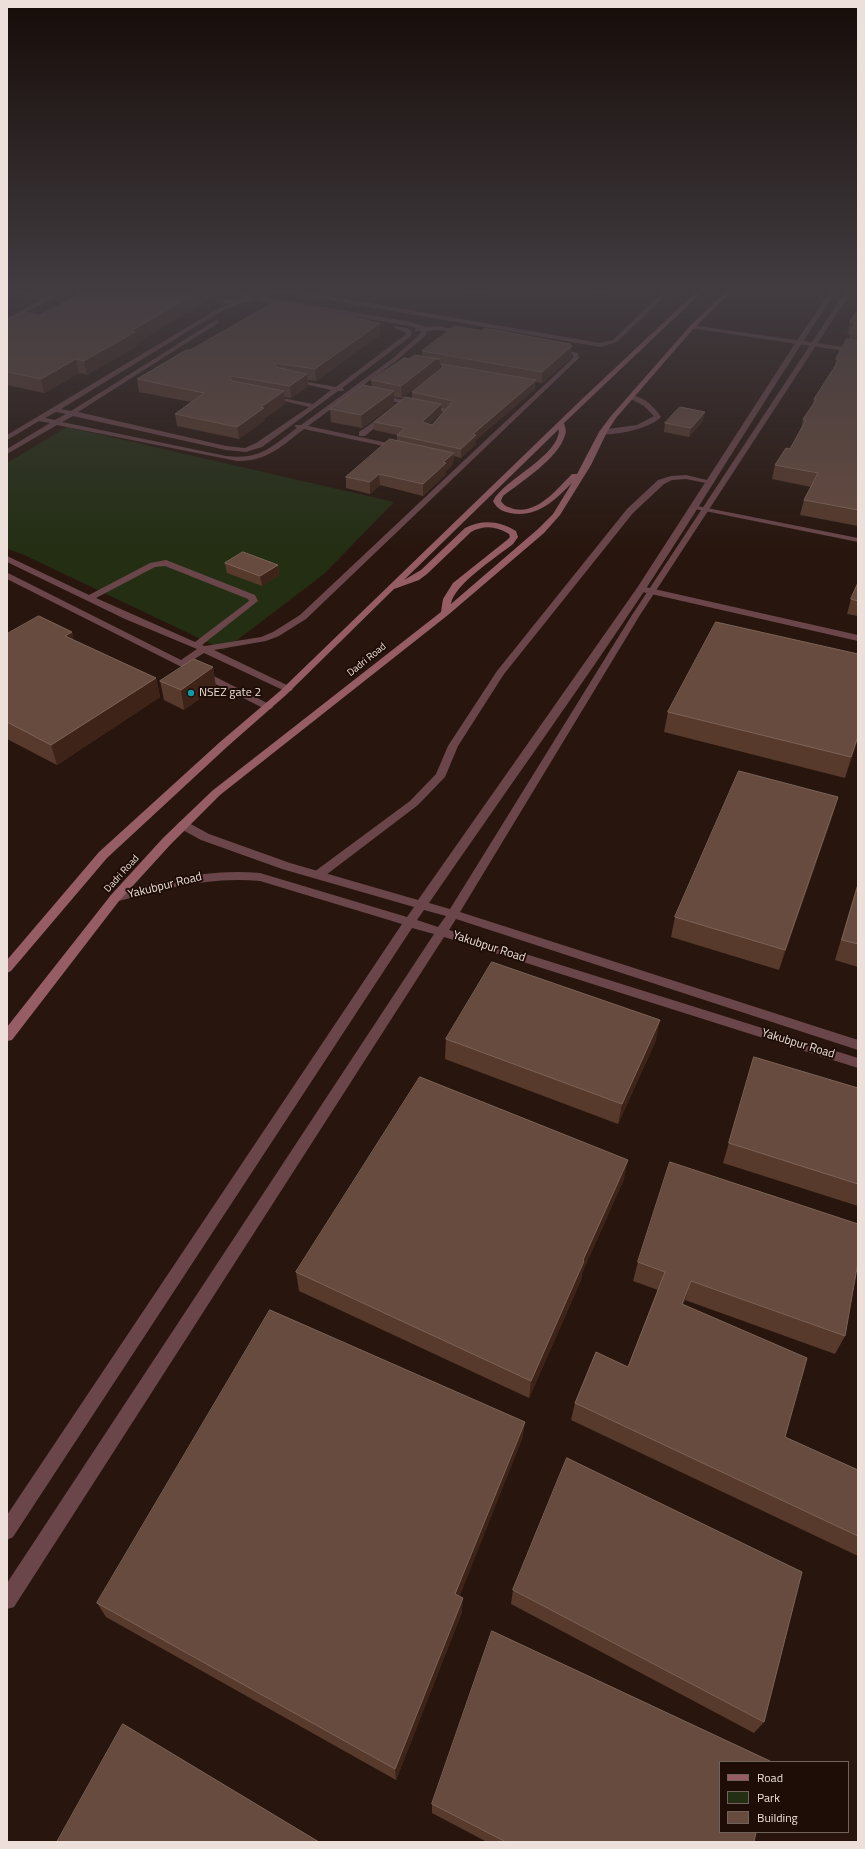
<!DOCTYPE html>
<style>
body{margin:0}
#map{position:relative;width:865px;height:1849px;overflow:hidden;background:#28160e;font-family:"Titillium Web",sans-serif}
canvas{display:block}
.frame{position:absolute;inset:0;border:8px solid #ede0da;pointer-events:none}
.legend{position:absolute;left:719px;top:1761px;width:130px;height:72px;box-sizing:border-box;background:#1e0d06;border:1px solid #71615b;margin:0;padding:5px 7px;list-style:none;font-size:12px;color:#ede0da}
.legend li{display:flex;align-items:center;gap:8px;height:20px}
.legend b{width:20px;border:1px solid #71615b}
</style>
<div id="map">
<canvas width="865" height="1849"></canvas>
<div class="frame"></div>
<ul class="legend">
<li><b style="height:5px;background:#975d65"></b>Road</li>
<li><b style="height:11px;background:#232e13"></b>Park</li>
<li><b style="height:11px;background:#674b3f"></b>Building</li>
</ul>
</div>
<script>
const c = document.querySelector('canvas').getContext('2d');
c.lineJoin = 'round';
function paint(path, color) { c.fillStyle = color; c.fill(path, 'evenodd'); }
function strokePath(path, color, width, dash) { c.strokeStyle = color; c.lineWidth = width; c.lineCap = dash ? 'butt' : 'round'; c.setLineDash(dash || []); c.stroke(path); }
function drawText(font, color, halo, rows, align = 'center') {
  c.font = font + ' "Titillium Web",sans-serif'; c.lineWidth = 4; c.setLineDash([]); c.textBaseline = 'middle'; c.strokeStyle = halo; c.fillStyle = color; for (const [text, x, y, turn = 0] of rows) {
    c.save(); c.translate(x, y); c.rotate((+turn || 0) * Math.PI / 180); c.textAlign = isNaN(turn) ? turn : align; if (halo) c.strokeText(text, 0, 0); c.fillText(text, 0, 0); c.restore();
  }
}
paint(new Path2D(`
 M67,427L394,502L324,574L224,650L22,554L7,549V463Z`), '#232e13');
paint(new Path2D(`
 M15,292H25L48,300L45,302Z
 M172,292C197,292 222,304 246,299L230,292C239,292 245,292 252,298L264,297L411,322L426,327L438,326L469,332L466,334L438,330L427,331L425,336L396,361L308,426L402,446V450L304,429C282,446 266,462 237,461L57,425L7,454V449L50,423L39,421L7,440V435L214,311L229,304ZM257,301L410,326L417,328L414,330L415,331H421L420,334L392,359L301,425H296L294,426L297,428C271,447 261,460 226,456L62,422L73,416L226,450L246,452L262,447L338,391H343L344,390L342,388L410,337L412,332L407,328L394,326V328L406,333L405,335L336,387L291,379V381L331,390L313,404L267,395V397L309,407L256,443L245,448L226,446L78,412L218,323L219,322L216,320L71,411L61,409L218,313L241,303ZM56,412L66,414L55,420L45,418Z
 M692,325L858,349V353L690,328V326Z
 M555,348L578,353L579,358L306,619L279,636L266,641L214,650L291,687L293,689L291,691H285L204,653L188,663L271,705L273,707L271,709H265L7,579V573L10,574L181,660L197,649L125,619L7,562V556L89,595L150,563L166,560L255,595L258,601L202,645L205,646L261,637L273,632L300,615L573,358V355L555,350ZM165,566L248,599L249,601L195,642L96,598L155,567Z
 M379,395L449,409L452,411L441,422L438,420L444,412L377,398V396Z
 M629,396C641,394 655,407 661,417C651,428 616,436 600,434V430L637,425L654,416L644,406L629,398Z
 M385,414L390,415L365,436H359V432Z
 M686,475L715,482L711,484L686,479L672,480L664,484L633,513L504,674L458,746L445,777L418,805L322,878H314L312,875L314,872L410,801L436,774L448,746L497,671L627,509L658,480L671,476Z
 M692,505L858,538V542L695,509L691,507Z
 M641,586L858,635V641L638,591L637,589Z`), '#6a464a');
paint(new Path2D(`
 M56,292H64L7,322V318Z
 M273,292H305L600,343L613,340L663,292H669L617,342L600,347L294,294H276Z
 M830,292H836C770,389 711,490 647,587C576,694 501,798 429,903L450,909L632,615L845,292H851L640,615L460,912L858,1040V1050L456,919L449,930L858,1058V1068L444,937L14,1607L7,1609V1583L434,934L412,928L13,1537L7,1540V1515L402,924L260,881C209,876 163,889 115,902L111,901L109,898L111,895C160,881 208,868 260,873L407,917L414,907L282,869L201,840L179,828L177,825L179,822H187L209,834L290,863L418,900L637,588L796,342ZM424,910L446,916L438,927L417,920Z`), '#6a464a');
paint(new Path2D(`
 M696,292H702L564,423C565,427 567,431 565,435C559,458 521,482 503,496L501,501C504,506 508,507 514,509C538,514 557,489 572,474H577L599,432L611,416L690,326L725,292H731L694,328L616,418L607,432L591,465L560,515L544,533L448,615L220,795L171,844L119,901L12,1040L7,1041V1027L111,895L163,838L212,791L441,612L443,599L453,583L507,540L510,537L509,534C496,526 484,525 471,532L427,574L419,580L394,589L286,695L228,746L107,858L11,971L7,973V960L99,852L220,742L280,691L581,400ZM559,429C560,456 504,479 493,501C497,509 502,511 510,513C537,518 554,501 572,483L553,514L538,529L451,604C453,585 498,556 513,544L518,537L516,531C500,521 482,519 465,528L421,570L404,580Z`), '#975d65');
paint(new Path2D(`
 M28,292H46L37,295Z
 M84,292H219L212,296L205,295L206,301L137,343V346L87,375L79,373L44,393L7,385V320L40,315Z
 M461,292H486L481,295Z
 M589,292H609L606,295Z
 M858,309V526L800,515L804,500L811,487L772,479L775,465L790,449L801,429L803,419L813,405L814,399L835,366L836,359L848,340L850,335L847,334L850,322Z
 M380,323V335L316,381L308,380V386L291,398L284,397L285,404L265,418V420L239,439L177,426L175,414L191,402L139,392L137,379L190,350Z
 M422,351L572,357L542,383L535,382V389L476,440V444L461,458L454,456L453,464L446,471V474L423,496L380,485L370,494L346,488V477L397,440V435L374,430V422L412,398V392L437,372L402,398L394,397V404L362,428L331,422L330,409L372,387L371,380L409,359L422,356ZM440,365H442V368L439,370ZM441,407L447,409L432,425L429,424L441,413Z
 M703,421L689,437L664,432L665,423Z
 M225,563L278,565L279,575L262,586L227,573Z
 M858,583V616L847,614L851,599Z
 M72,632L73,640L156,678L160,697L57,765L7,739V634Z
 M858,654V739L845,778L664,732L668,712Z
 M213,667L216,687L184,710L164,700L160,681Z
 M838,797L832,817L779,970L671,937L675,917Z
 M858,882V967L835,960Z
 M446,1039L656,1040L618,1124L445,1059Z
 M754,1057L858,1088V1206L723,1163Z
 M624,1179L582,1273L581,1280L529,1398L299,1291L296,1272Z
 M638,1262L845,1336L835,1354L685,1300L683,1305L785,1437L858,1470V1556L571,1420L575,1403L628,1367L658,1290L633,1281Z
 M525,1422L522,1439L459,1596L462,1612L396,1780L106,1617L97,1603Z
 M513,1590L764,1722L754,1733L511,1604Z
 M432,1804L754,1842H487L432,1813Z`), '#573a2c');
paint(new Path2D(`
 M37,292H46L37,295Z
 M197,292H205L206,301L137,343V346L87,375L84,361L131,331Z
 M212,292H219L212,296Z
 M481,292H486L481,295Z
 M380,323V335L316,381L315,369Z
 M572,346V357L542,383V372Z
 M76,359L79,373L44,393L41,379Z
 M436,359H440L439,372H436L402,398L401,386Z
 M307,374L308,386L291,398L290,386Z
 M536,380L535,389L476,440V444L461,458V449L473,434Z
 M284,391L285,404L265,418V420L239,439L237,427L261,407Z
 M394,391V404L362,428L361,415Z
 M441,404V413L423,431L422,422Z
 M705,412L703,421L689,437L691,428Z
 M454,453L453,464L446,471V474L423,496V484L443,462Z
 M379,474L380,485L370,494V482Z
 M278,565L279,575L262,586L260,576Z
 M72,632L76,651L65,636Z
 M213,667L216,687L184,710L181,690Z
 M156,678L160,697L57,765L51,745Z
 M858,736V739L845,778L851,757Z
 M838,797L832,817L779,970L785,950Z
 M660,1020L656,1040L618,1124L622,1104Z
 M628,1160L624,1179L582,1273L581,1280L529,1398L531,1381L583,1260Z
 M691,1281L685,1300L676,1323L682,1304Z
 M525,1422L522,1439L455,1608V1594Z
 M463,1598L462,1612L396,1780L395,1769Z`), '#3e2418');
const building = new Path2D(`
 M84,292H197L131,331L135,332L84,361L76,359L41,379L7,372V320L24,312L40,315Z
 M275,302L380,323L315,369L275,363L276,367L307,374L290,386L231,376L229,378L233,381L284,391L261,407L264,408L237,427L175,414L204,393L137,379L186,350H190Z
 M858,309V334L850,333L855,322H850Z
 M455,326L482,331L485,328L570,344L572,346L542,372L422,351Z
 M847,339L858,341V510L804,500L818,473L775,465L786,448L790,449L806,420L803,419L816,400L814,399L839,360L836,359Z
 M415,355L440,359H436L401,386L371,380L404,358L409,359Z
 M442,364L536,380L473,434L476,435L461,449L397,435L405,428L374,422L405,397L441,404L422,422L432,425L453,401L412,392L442,368Z
 M363,385L394,391L361,415L330,409Z
 M680,407L705,412L691,428L665,423Z
 M390,439L454,453L443,462L446,463L423,484L379,474L370,482L346,477Z
 M243,552L278,565L260,576L225,563Z
 M858,583V601L851,599Z
 M39,616L72,632L65,636L156,678L51,745L7,722V634Z
 M716,622L858,654V736L851,757L668,712Z
 M194,659L213,667L181,690L160,681Z
 M739,771L838,797L785,950L675,917Z
 M858,885V944L842,940Z
 M492,962L660,1020L622,1104L446,1039Z
 M754,1057L858,1088V1184L729,1143Z
 M420,1077L628,1160L583,1260L584,1261L531,1381L296,1272Z
 M670,1162L858,1224V1262L845,1336L691,1281L682,1304L807,1358L785,1437L858,1470V1536L575,1403L596,1352L628,1367L665,1272L638,1262Z
 M270,1310L525,1422L455,1594L463,1598L395,1769L97,1603Z
 M567,1458L802,1572L764,1722L513,1590Z
 M492,1631L770,1761L769,1762H720V1832H756L754,1842H506L432,1804Z
 M123,1724L319,1842H57Z`);
paint(building, '#674b3f');
strokePath(building, '#7c6357', 1);
const sky = c.createLinearGradient(0, 0, 0, 551);
sky.addColorStop(0, '#160c08');
sky.addColorStop(0.53, '#423c41');
sky.addColorStop(1, '#423c4100');
c.fillStyle = sky;
c.fillRect(0, 0, 865, 551);
for (const [x, y, r, color] of [
 [191,693,4,"#0f9aa8"]
]) { const dot = new Path2D(); dot.arc(x, y, r, 0, 2 * Math.PI); c.fillStyle = color; c.fill(dot); strokePath(dot, '#1e0d06', 1.5); }
drawText('10px', '#ede0da', '#1e0d06', [
 ["Dadri Road",367,660,-39],
 ["Dadri Road",122,874,-48]
]);
drawText('12px', '#ede0da', '#1e0d06', [
 ["NSEZ gate 2",199,693]
], 'left');
drawText('12px', '#ede0da', '#1e0d06', [
 ["Yakubpur Road",165,886,-14],
 ["Yakubpur Road",489,947,18],
 ["Yakubpur Road",798,1044,17]
]);
</script>
